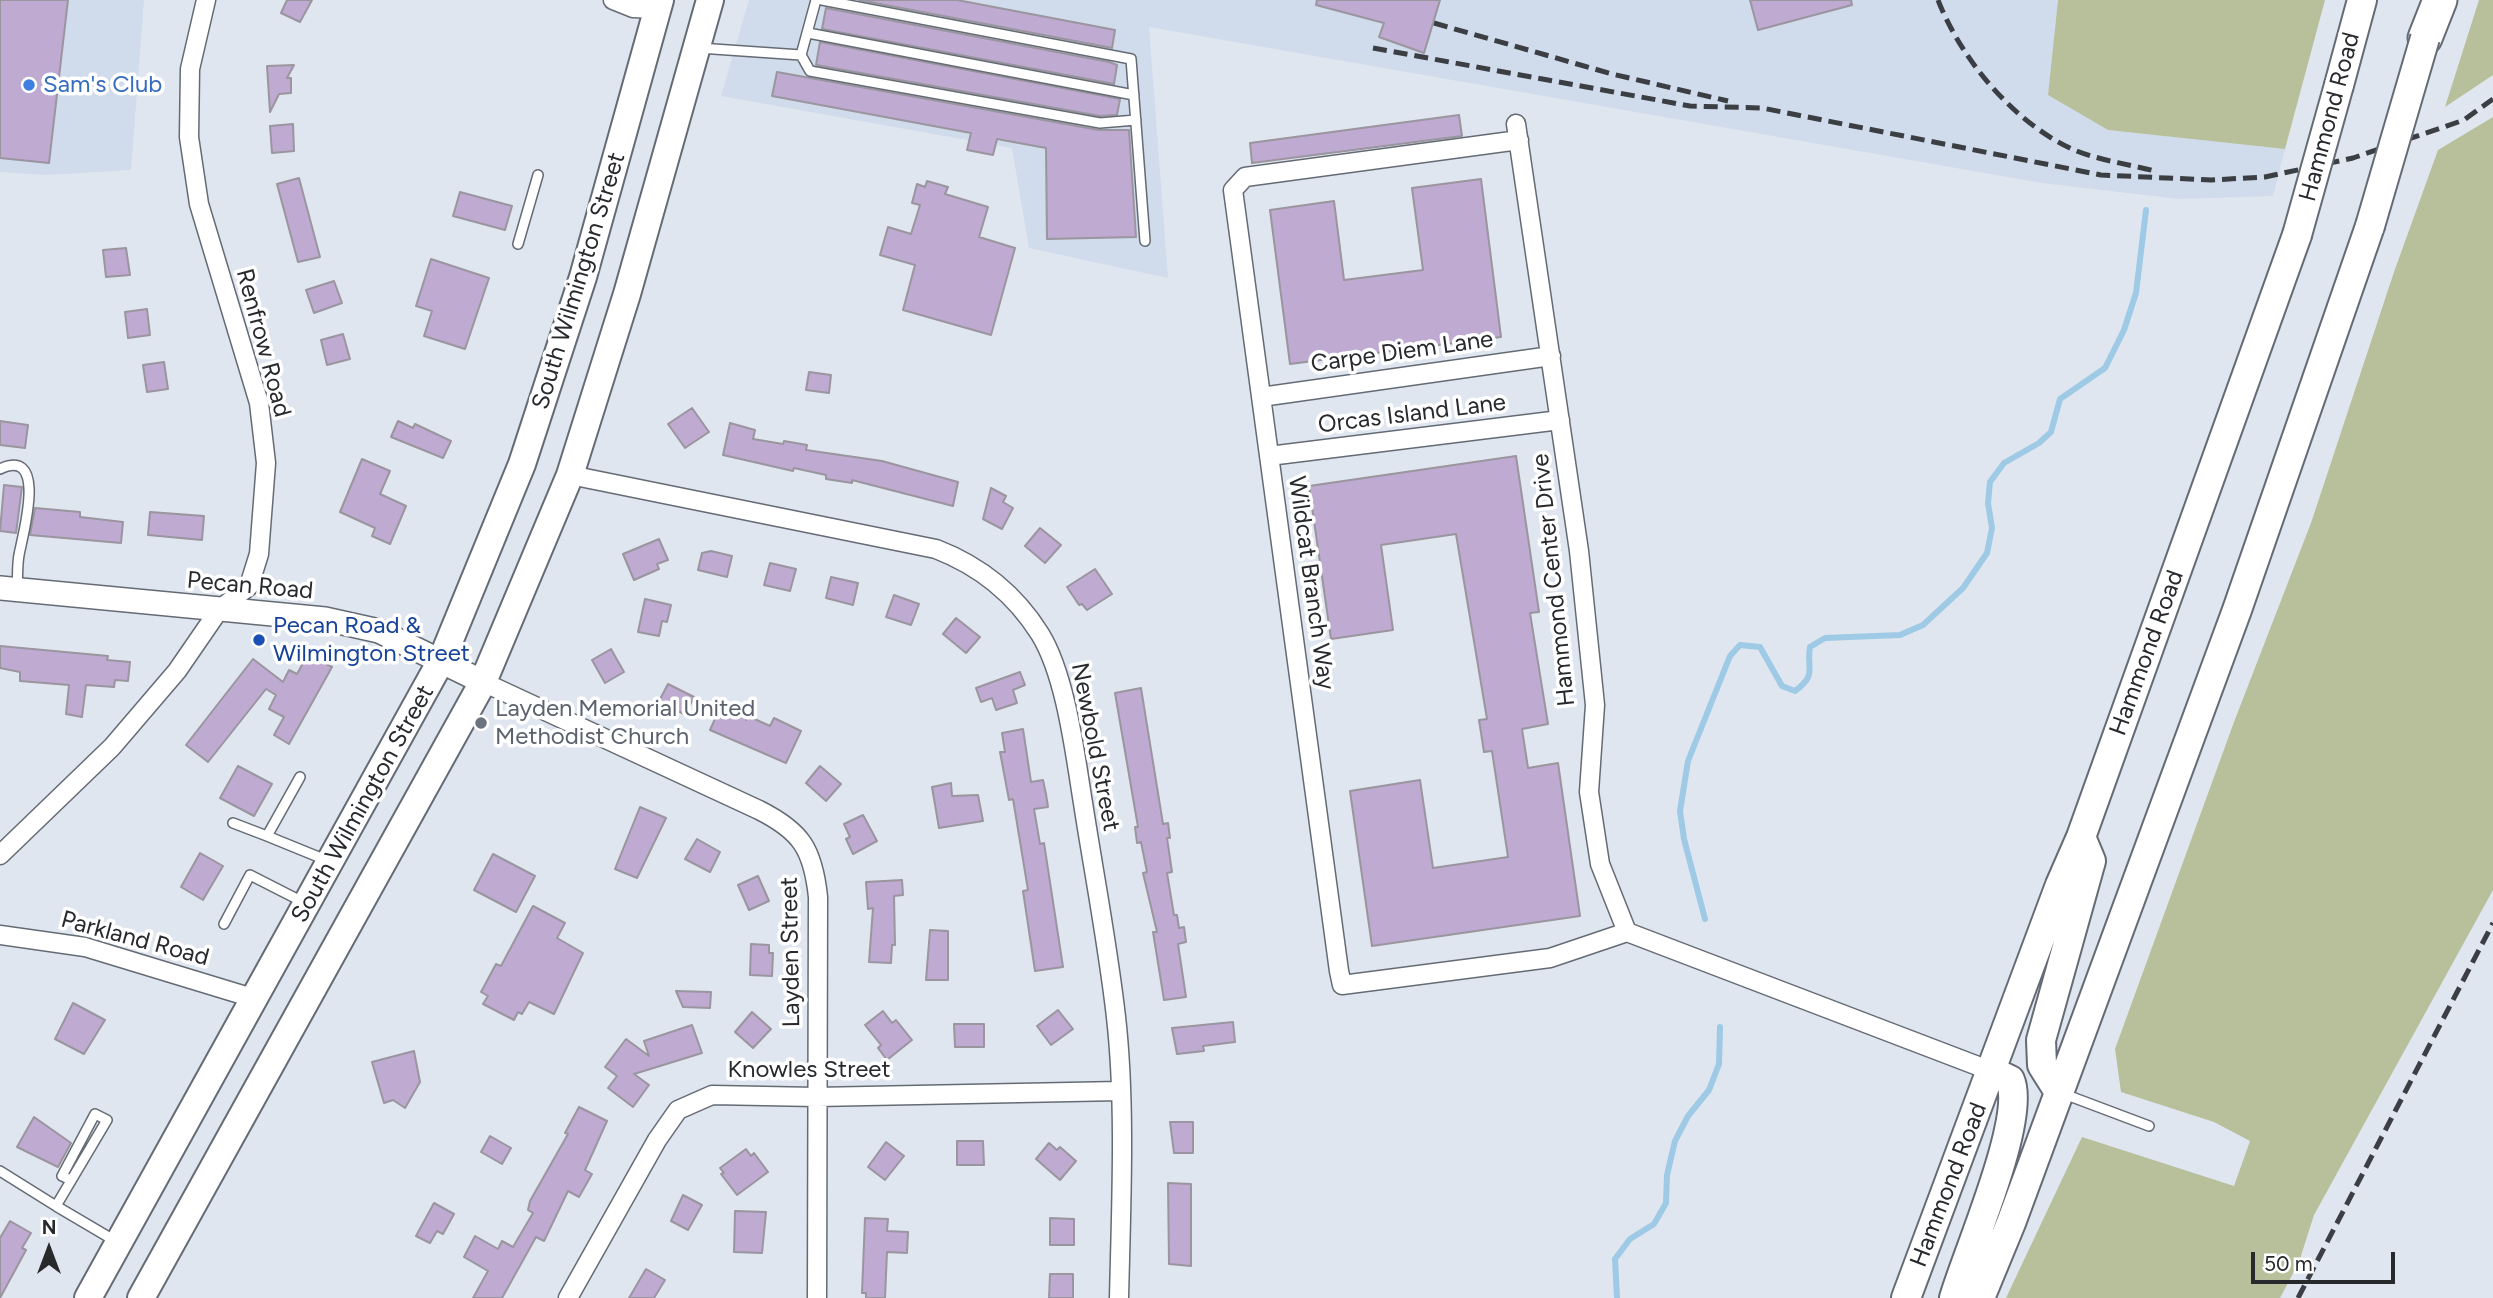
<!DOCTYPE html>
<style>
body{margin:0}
#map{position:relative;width:2493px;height:1298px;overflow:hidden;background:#dfe6f0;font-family:Figtree,sans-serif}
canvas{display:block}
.north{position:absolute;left:14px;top:1214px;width:70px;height:70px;-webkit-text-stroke:5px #fff;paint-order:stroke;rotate:0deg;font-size:19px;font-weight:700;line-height:28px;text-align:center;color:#27292d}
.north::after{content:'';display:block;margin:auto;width:24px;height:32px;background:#27292d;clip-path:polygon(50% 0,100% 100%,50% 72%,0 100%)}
.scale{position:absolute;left:2251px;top:1252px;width:144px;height:32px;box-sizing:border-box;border:4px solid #27292d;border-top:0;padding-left:9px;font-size:21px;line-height:24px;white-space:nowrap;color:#27292d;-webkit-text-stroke:5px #fff;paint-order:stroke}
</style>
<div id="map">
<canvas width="2493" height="1298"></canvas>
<div class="north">N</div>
<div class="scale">50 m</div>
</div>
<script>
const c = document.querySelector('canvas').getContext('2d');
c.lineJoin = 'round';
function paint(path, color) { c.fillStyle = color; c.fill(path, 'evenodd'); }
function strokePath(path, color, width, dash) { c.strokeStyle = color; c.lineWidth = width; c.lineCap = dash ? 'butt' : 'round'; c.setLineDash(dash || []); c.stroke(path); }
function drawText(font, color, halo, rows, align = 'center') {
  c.font = font + ' Figtree,sans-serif'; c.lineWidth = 7; c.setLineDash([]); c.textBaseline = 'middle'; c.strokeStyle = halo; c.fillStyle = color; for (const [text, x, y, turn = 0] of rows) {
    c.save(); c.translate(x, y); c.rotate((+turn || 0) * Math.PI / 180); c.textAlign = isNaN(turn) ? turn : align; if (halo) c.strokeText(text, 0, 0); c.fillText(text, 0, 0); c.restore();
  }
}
paint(new Path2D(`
 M0,0H144L131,170L47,175L0,172Z
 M749,0H2058L2048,95L2108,130L2285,149L2273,196L2179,199L2042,183L1149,27L1168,278L1029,248L1012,148L721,96Z`), '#d0dbeb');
paint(new Path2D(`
 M2058,0H2325L2285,149L2108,130L2048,95Z
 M2479,0H2493V75L2445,107Z
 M2493,117V890L2314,1215L2299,1262L2280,1298H2006L2082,1137L2234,1186L2250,1141L2214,1122L2121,1092L2115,1049L2234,722L2311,523L2394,272L2438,150Z`), '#b7c09a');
strokePath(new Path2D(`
 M1705,919L1684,839L1680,811L1688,761L1730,656L1740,645L1760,647L1782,686L1795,691C1818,674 1806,669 1810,647L1825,638L1900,635L1923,625L1963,588L1987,553L1992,528L1988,503L1990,482L2004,463L2039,443L2051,432L2060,399L2105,368L2124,330L2136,293L2146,210
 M1617,1298L1615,1259L1630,1239L1654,1224L1666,1203L1667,1175L1675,1141L1688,1116L1709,1090L1719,1064L1720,1027`), '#9ecae5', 6);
const building = new Path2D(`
 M0,0H68L49,163L0,158Z
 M287,0H312L300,22L281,13Z
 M859,0H957L1115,30L1112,48Z
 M1317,0H1440L1424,53L1379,37L1384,23L1316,5Z
 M1750,0H1851L1852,5L1758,30Z
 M826,8L1109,62L1117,65L1114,84L822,29Z
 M820,42L1120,99L1117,115L1100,116L816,65Z
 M294,65L287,78H291V93L279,94L270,112L267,66Z
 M777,72L1099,130H1129L1136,237L1047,239L1046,148L997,139L993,155L967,150L971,133L772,96Z
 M1459,115L1462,136L1252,163L1250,143Z
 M293,124L294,151L272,153L270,126Z
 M299,178L320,257L298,262L277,184Z
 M1481,179L1501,337L1290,364L1270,210L1334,201L1344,280L1423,270L1412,188Z
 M927,181L948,187L945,194L988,207L979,237L1015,248L991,335L903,310L915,265L880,255L888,227L911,234L920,205L912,203L917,184L925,187Z
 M460,192L512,206L505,230L453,216Z
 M126,248L130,275L106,277L103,250Z
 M431,259L489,278L465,349L424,336L432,311L416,306Z
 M334,281L342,303L314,313L306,290Z
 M147,309L150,335L128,338L125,312Z
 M343,334L350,359L327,365L321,340Z
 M164,362L168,389L147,392L143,365Z
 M809,372L831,375L829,393L806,390Z
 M692,408L709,432L685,448L668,424Z
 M0,421L28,425L25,448L0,445Z
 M398,421L413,428L415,424L451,441L443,458L391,437Z
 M730,423L755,430L753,439L783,444L784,441L807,445L806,450L882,461L958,482L953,506L852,480V483L826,479V475L794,468L793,471L723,455Z
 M1516,456L1539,612L1530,613L1548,724L1522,729L1528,768L1558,763L1580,916L1372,946L1350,791L1420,780L1433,868L1508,857L1492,751L1484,752L1479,720L1487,719L1456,534L1381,545L1393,630L1331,639L1309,486Z
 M362,459L390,471L380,494L406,506L390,544L372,536L375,528L340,512Z
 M4,485L22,487L16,533L0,531Z
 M991,488L1006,496L1003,502L1013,508L1002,529L983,519Z
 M35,508L80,512V517L123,522L121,543L30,535Z
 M150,512L204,516L202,540L148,535Z
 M1040,528L1061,545L1045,563L1025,546Z
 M659,539L668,560L657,564L659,569L634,580L623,554Z
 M711,551L732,556L727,577L698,570L702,553Z
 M770,563L796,569L790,591L764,585Z
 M1095,569L1112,594L1087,610L1082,604L1079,605L1067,587Z
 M831,577L858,583L853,605L826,598Z
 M894,595L919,604L911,625L886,617Z
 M645,599L671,605L667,622L662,621L659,636L638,632Z
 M956,618L980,637L966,653L943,634Z
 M0,646L108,656L107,660L130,662L128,681L115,680L114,687L86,685L82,717L66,714L69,685L20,681V672L0,668Z
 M611,649L624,672L605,683L592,660Z
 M308,654L332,667L289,744L274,735L284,717L269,709L276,695L266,689L208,762L186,745L253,659L283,682L289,670L297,674Z
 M1020,672L1025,685L1013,690L1017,703L996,710L992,698L981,702L976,688Z
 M668,684L694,697L685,715L678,711L676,714L657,705Z
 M1141,688L1163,824L1168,823L1170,838H1167L1172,872L1167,873L1174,915H1177L1179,928L1184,927L1186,942L1178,944L1186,997L1164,1000L1153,932H1157L1143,873L1147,872L1141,842L1137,843L1135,827H1138L1115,693Z
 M723,701L738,705L736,711L746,716V720L748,716L770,726L774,718L801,731L786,763L710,730Z
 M1023,729L1031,782L1043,780L1046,794L1048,807L1034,809L1040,844L1044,843L1063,967L1035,971L1023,891L1028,890L1013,799L1009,800L1000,752H1005L1002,733Z
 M238,766L272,784L254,816L220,798Z
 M820,766L841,784L826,801L806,783Z
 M951,783L952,796L978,795L983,821L939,828L932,787Z
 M640,807L666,818L637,878L615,869Z
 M863,815L877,841L853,854L846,839L850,837L844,824Z
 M697,839L720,852L710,872L685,859Z
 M200,853L223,866L203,900L181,887Z
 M493,854L535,876L516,912L474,890Z
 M758,876L769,901L749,910L738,885Z
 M902,880L903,895L894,896L895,945H892L891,963L869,962L873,908L868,909L866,882Z
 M533,906L565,923L557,938L583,953L554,1014L529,1002L522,1014L518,1012L514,1020L483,1004L488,996L481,992L496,964L501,966Z
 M930,930L948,931V980H926Z
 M751,944L769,945V953H773L772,976L750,975Z
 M676,991L711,992L710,1008L683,1007Z
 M73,1003L105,1020L84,1054L55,1039Z
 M1058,1010L1073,1029L1051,1045L1037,1026Z
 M883,1011L892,1023L896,1020L912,1040L887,1060L878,1048L881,1045L865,1025Z
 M752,1012L771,1029L753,1048L735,1032Z
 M1233,1022L1235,1042L1203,1046L1204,1051L1177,1054L1172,1028Z
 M954,1024H984V1047H955Z
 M692,1025L702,1053L634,1074L649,1085L633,1107L608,1088L617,1076L605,1067L626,1039L649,1056L644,1041Z
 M414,1051L420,1082L405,1108L393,1100L384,1103L372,1062Z
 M579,1107L607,1121L585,1170L592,1174L579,1197L568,1191L544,1241L536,1237L502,1298H473L488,1271L464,1257L475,1236L498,1249L502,1241L513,1247L533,1213L528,1210L530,1201L568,1134L565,1133Z
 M34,1117L71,1143L58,1167L17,1147Z
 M1170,1122H1193V1153H1174Z
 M490,1136L511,1148L502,1164L481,1152Z
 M957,1141H983L984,1165H957Z
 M886,1142L904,1156L885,1180L868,1167Z
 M1049,1143L1057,1150L1060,1147L1076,1161L1060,1180L1036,1159Z
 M746,1149L751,1156L754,1153L768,1172L737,1195L721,1174L724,1173L720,1168Z
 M1168,1183L1191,1184V1266L1169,1264Z
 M683,1195L702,1205L688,1230L671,1221Z
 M434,1203L454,1214L443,1234L437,1231L430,1243L416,1236Z
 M735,1211L766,1212L762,1253L734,1252Z
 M865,1218L888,1219L887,1231L908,1232L907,1253L887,1252L885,1298H866V1293H862Z
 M1050,1218L1074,1219V1245H1050Z
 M10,1221L31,1233L22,1248L26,1250L0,1298V1238Z
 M646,1269L665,1280L654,1298H629Z
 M1050,1274H1073V1298H1049Z`);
paint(building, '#bfaad1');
strokePath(building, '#9a959e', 2);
const service = new Path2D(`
 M822,0L1131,59L1145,241
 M808,33L1134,95
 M699,48L801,55L816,0
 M801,55L810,71L1100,123L1136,120
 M518,244L538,175
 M0,469C49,446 22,537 19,555C17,565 18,577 17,588
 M300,777L267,836L326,860
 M233,823L267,836
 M224,924L250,875L303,902
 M2064,1094L2149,1126
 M0,1171L56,1206
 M71,1180L62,1176L95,1114L107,1120L56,1206L117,1242`);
const minor = new Path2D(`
 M613,0L633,8L657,9
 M1516,124L1579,551L1595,705L1589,792L1600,864L1627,932L1991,1071
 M1519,140L1245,177L1233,190L1339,971L1342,985L1550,958L1627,932
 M1261,397L1551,356
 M1269,456L1560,420
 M570,475L936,549C980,566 1015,594 1040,634C1066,676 1075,754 1083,803C1094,874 1108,946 1116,1017C1126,1105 1121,1209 1119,1298
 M483,682L759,810C801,831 813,849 818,897L817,1298
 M0,855L112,747L177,671L219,610L249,586L259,554L266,463L259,403L199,204L189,137L190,69L206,0
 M0,935L85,947L256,999
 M568,1298L657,1140L678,1110L712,1095L816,1097L1120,1091`);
const tertiary = new Path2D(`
 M0,588L325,619L379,631L483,682`);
const secondary = new Path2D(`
 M88,1298L442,659L522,464L551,375L583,277L660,0
 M141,1298L483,682L570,475L627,294L710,0`);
const primary = new Path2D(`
 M2339,85L2362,0
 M2059,1092L2042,1065L2041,1040L2091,861L2081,837
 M1906,1298L2060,885L2081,837L2297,235
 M1954,1298C1967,1253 2027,1118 2010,1080L1991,1071
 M1980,1298L2011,1223L2237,610L2370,226`);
const motorway = new Path2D(`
 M2425,38L2440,0`);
strokePath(service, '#656b74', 12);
strokePath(minor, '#656b74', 21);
strokePath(tertiary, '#656b74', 26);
strokePath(secondary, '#656b74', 30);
strokePath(primary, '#656b74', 32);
strokePath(motorway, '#656b74', 37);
strokePath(service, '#fff', 9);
strokePath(minor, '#fff', 18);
strokePath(tertiary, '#fff', 23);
strokePath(secondary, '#fff', 26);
strokePath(primary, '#fff', 28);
strokePath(motorway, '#fff', 33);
strokePath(new Path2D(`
 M1938,0C1961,59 2013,122 2072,149C2097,160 2128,164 2155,171
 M1434,23L1612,74L1728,101
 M1373,48L1690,106L1762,108L2101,175L2211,180L2265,177L2353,158L2464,120L2493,99
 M2298,1298L2493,923`), '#3b3e43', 5, [14, 7]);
const primaryBridge = new Path2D(`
 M2370,226L2425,38
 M2297,235L2339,85`);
strokePath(primaryBridge, '#656b74', 32, []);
strokePath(primaryBridge, '#fff', 28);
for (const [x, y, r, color] of [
 [29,85,7,"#3f7fe0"],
 [259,640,7,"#1a4fb4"],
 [481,723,7,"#6b7280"]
]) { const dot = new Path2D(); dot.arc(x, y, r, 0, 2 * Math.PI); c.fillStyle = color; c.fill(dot); strokePath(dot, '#fff', 2.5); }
drawText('24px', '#366cbe', '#fff', [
 ["Sam's Club",43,85]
], 'left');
drawText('24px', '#27292d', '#fff', [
 ["Hammond Road",2330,117,-75],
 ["South Wilmington Street",579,281,-73],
 ["Renfrow Road",263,343,75],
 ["Carpe Diem Lane",1402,352,-8],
 ["Orcas Island Lane",1412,414,-7],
 ["Hammond Center Drive",1554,580,-96],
 ["Wildcat Branch Way",1311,583,82],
 ["Pecan Road",250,586,5],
 ["Hammond Road",2147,653,-70],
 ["Newbold Street",1095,747,79],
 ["South Wilmington Street",363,804,-61],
 ["Parkland Road",135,939,15],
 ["Layden Street",791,952,-91],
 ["Knowles Street",809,1070],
 ["Hammond Road",1949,1185,-69]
]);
drawText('24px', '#164399', '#fff', [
 ["Pecan Road &",273,626],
 ["Wilmington Street",273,654]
], 'left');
drawText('24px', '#5b616d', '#fff', [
 ["Layden Memorial United",495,709],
 ["Methodist Church",495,737]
], 'left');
</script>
